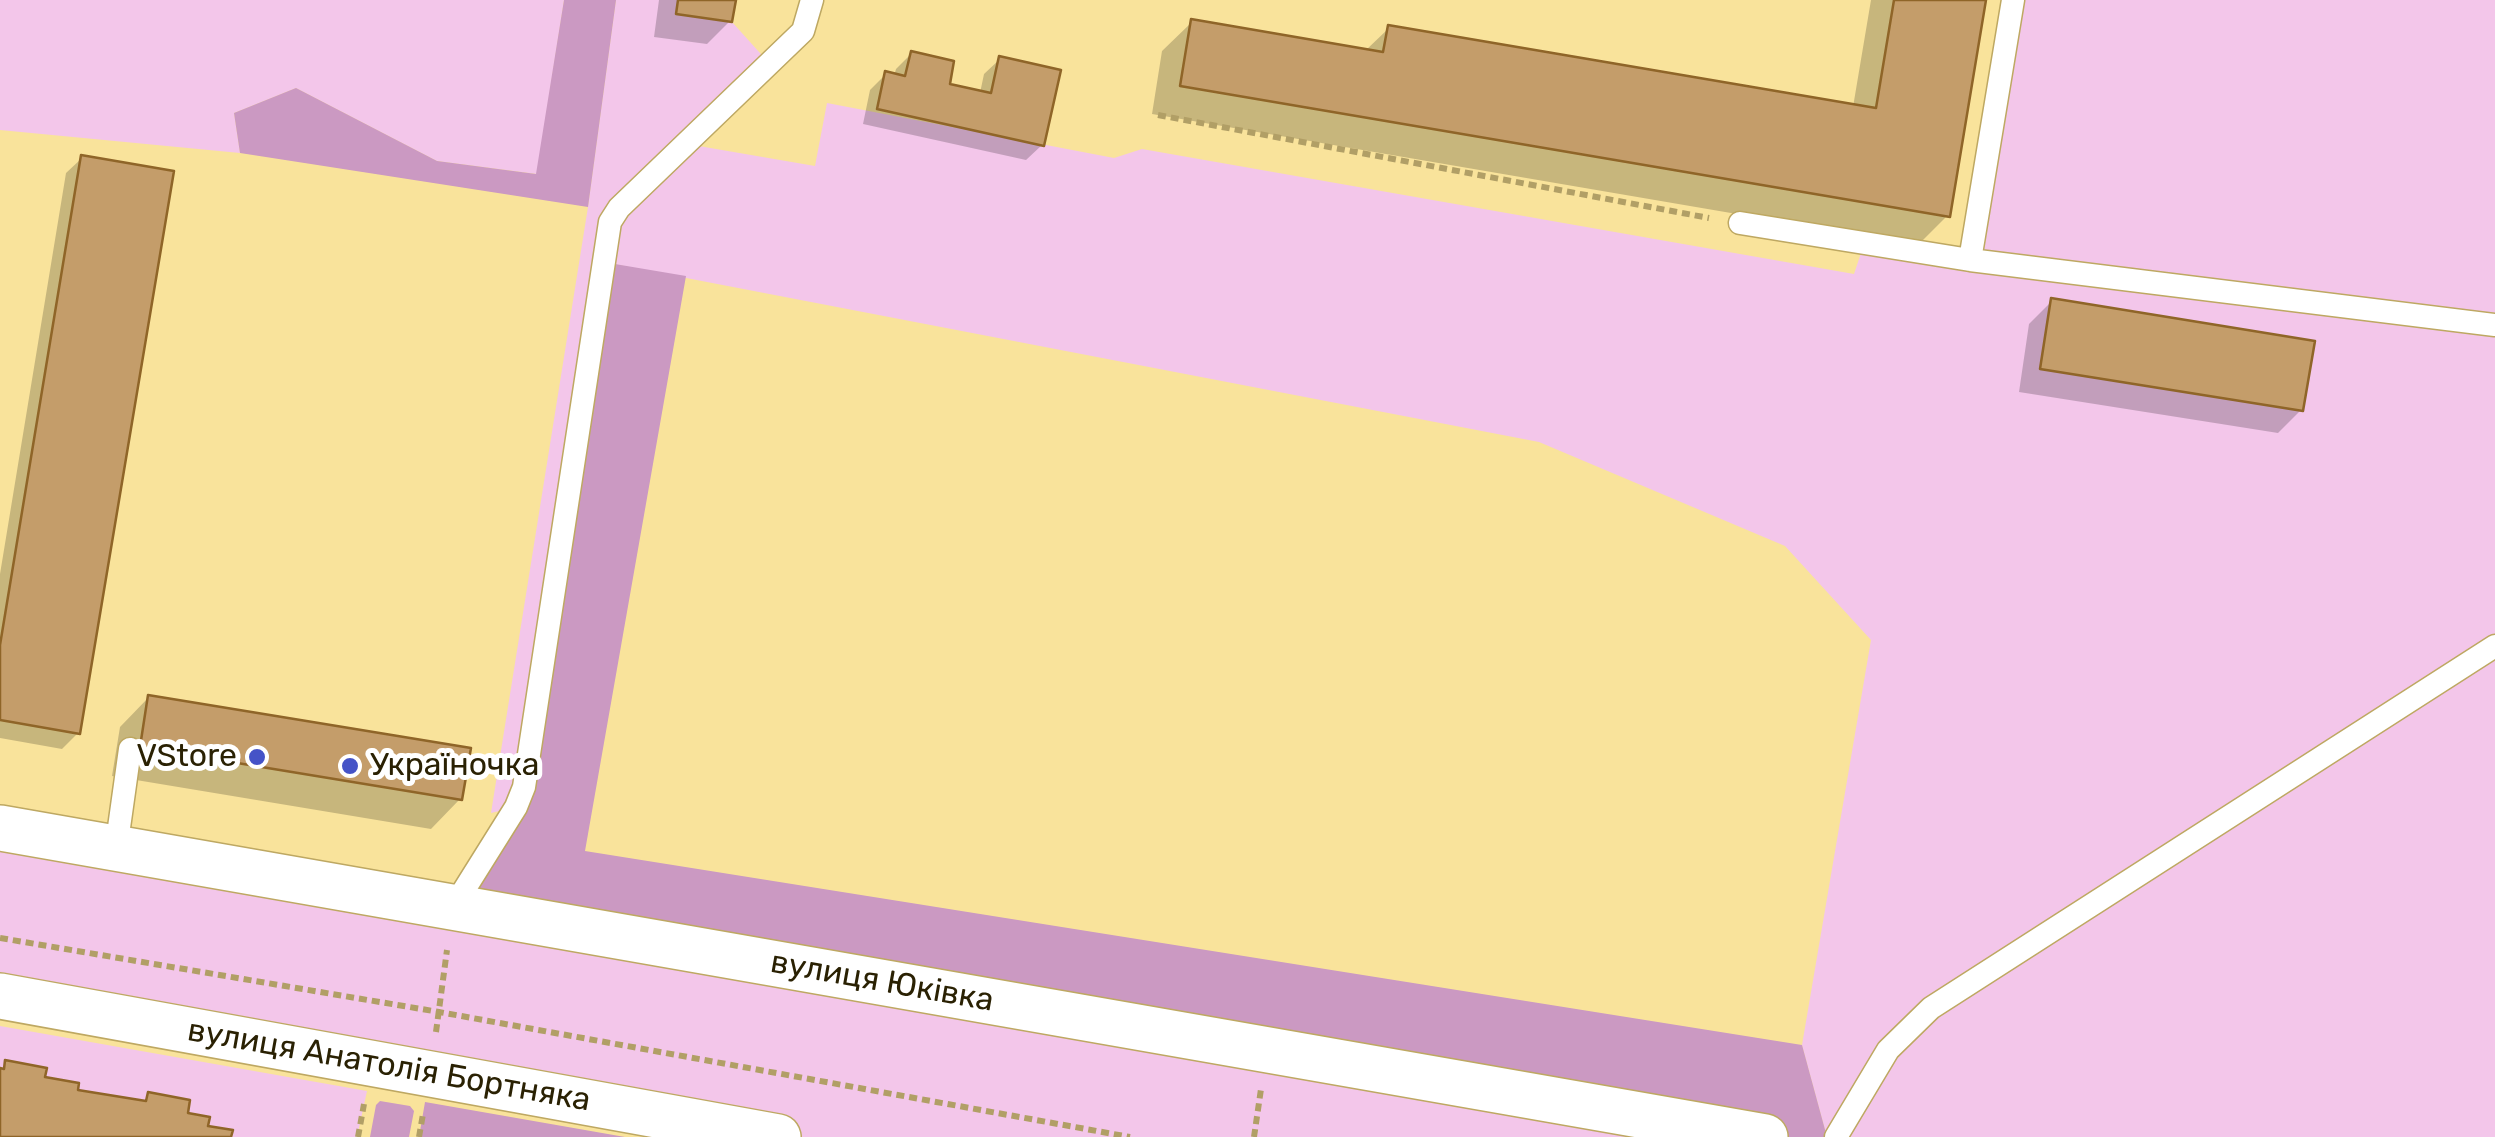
<!DOCTYPE html>
<meta charset="utf-8">
<style>
body{margin:0}
canvas{display:block;background:#f9e39b}
</style>
<canvas width="2495" height="1137"></canvas>
<script>
const c = document.querySelector('canvas').getContext('2d');
c.lineJoin = 'round';
function paint(path, color) { c.fillStyle = color; c.fill(path, 'evenodd'); }
function strokePath(path, color, width, dash) { c.strokeStyle = color; c.lineWidth = width; c.lineCap = dash ? 'butt' : 'round'; c.setLineDash(dash || []); c.stroke(path); }
function drawText(font, color, halo, rows, align = 'center') {
  c.font = font + ' Rubik,sans-serif'; c.lineWidth = 10; c.setLineDash([]); c.textBaseline = 'middle'; c.strokeStyle = halo; c.fillStyle = color; for (const [text, x, y, turn = 0] of rows) {
    c.save(); c.translate(x, y); c.rotate((+turn || 0) * Math.PI / 180); c.textAlign = isNaN(turn) ? turn : align; if (halo) c.strokeText(text, 0, 0); c.fillText(text, 0, 0); c.restore();
  }
}
paint(new Path2D(`
 M0,0H564L537,174L437,161L296,88L234,113L240,153L0,130Z
 M616,0H678L676,14L732,22L769,63L687,144L815,166L827,103L1114,158L1142,149L1854,274L1864,244L1970,259L2013,0H2495V1137H1827L1802,1045L1871,640L1785,546L1539,442L603,262L516,807L491,813L588,207Z
 M0,828L1765,1137H775L0,996Z
 M0,1026L367,1091L357,1137H231L232,1130L208,1126L210,1117L188,1113L189,1100L148,1092L146,1101L78,1090L79,1084L45,1077L47,1069L5,1061L4,1069L0,1068Z`), '#f3c6ea');
paint(new Path2D(`
 M564,0H616L588,207L240,153L234,113L296,88L437,161L536,174Z
 M603,262L686,276L585,851L1802,1045L1827,1137H1765L454,906L516,807Z
 M380,1101L410,1106L414,1111L409,1137H370L376,1105Z
 M425,1102L625,1137H419Z`), '#cb99c2');
paint(new Path2D(`
 M659,0H733L730,21L707,44L654,37Z
 M1871,0H1984L1947,216L1918,245L1152,114L1162,51L1192,22L1365,51L1389,28L1853,107Z
 M912,53L947,85L980,93L984,74L1000,59L1042,145L1026,160L863,124L870,90L886,74L894,76L896,69Z
 M82,158L78,733L62,749L0,738V574L66,173Z
 M2052,301L2301,410L2278,433L2019,392L2029,324Z
 M149,697L460,799L431,829L112,776L120,727Z`), '#0003');
const building = new Path2D(`
 M678,0H736L732,22L676,14Z
 M1894,0H1986L1950,217L1180,86L1191,19L1383,52L1388,25L1876,108Z
 M911,51L954,61L950,84L991,93L999,56L1061,70L1044,146L877,109L885,71L905,76Z
 M81,155L174,171L80,734L0,720V645Z
 M2051,298L2315,341L2303,411L2040,369Z
 M148,695L471,748L462,800L140,747Z
 M5,1060L47,1068L45,1077L79,1083L78,1090L146,1101L148,1092L190,1100L188,1113L210,1117L208,1126L233,1130L231,1137H0V1068L4,1069Z`);
paint(building, '#c49d6a');
strokePath(building, '#8f6528', 2.5);
const service = new Path2D(`
 M1740,223L1970,260L2495,325
 M1970,260L2013,0
 M116,849L130,749
 M454,906L516,807L524,787L610,222L619,208L803,31L812,0
 M1836,1137L1888,1050L1931,1008L2495,646`);
const minor = new Path2D(`
 M0,828L1765,1137
 M0,996L778,1137`);
strokePath(service, '#bea862', 25);
strokePath(minor, '#bea862', 48);
strokePath(new Path2D(`
 M1158,115L1709,218
 M0,938L439,1012L1130,1137
 M436,1032L447,950
 M358,1137L364,1104
 M419,1137L423,1114
 M1254,1137L1261,1089`), '#b19f66', 6, [8, 5]);
strokePath(service, '#fff', 22);
strokePath(minor, '#fff', 45);
for (const [x, y, r, color] of [
 [257,757,10,"#4553c7"],
 [350,766,10,"#4553c7"]
]) { const dot = new Path2D(); dot.arc(x, y, r, 0, 2 * Math.PI); c.fillStyle = color; c.fill(dot); strokePath(dot, '#fff', 4); }
drawText('32px', '#2a2103', '#fff', [
 ["VStore",237,757],
 ["Україночка",370,766,"left"]
], 'right');
drawText('32px', '#2a2103', '#fff', [
 ["вулиця Юківка",882,982,10],
 ["вулиця Анатолія Бортняка",389,1066,10]
]);
</script>
